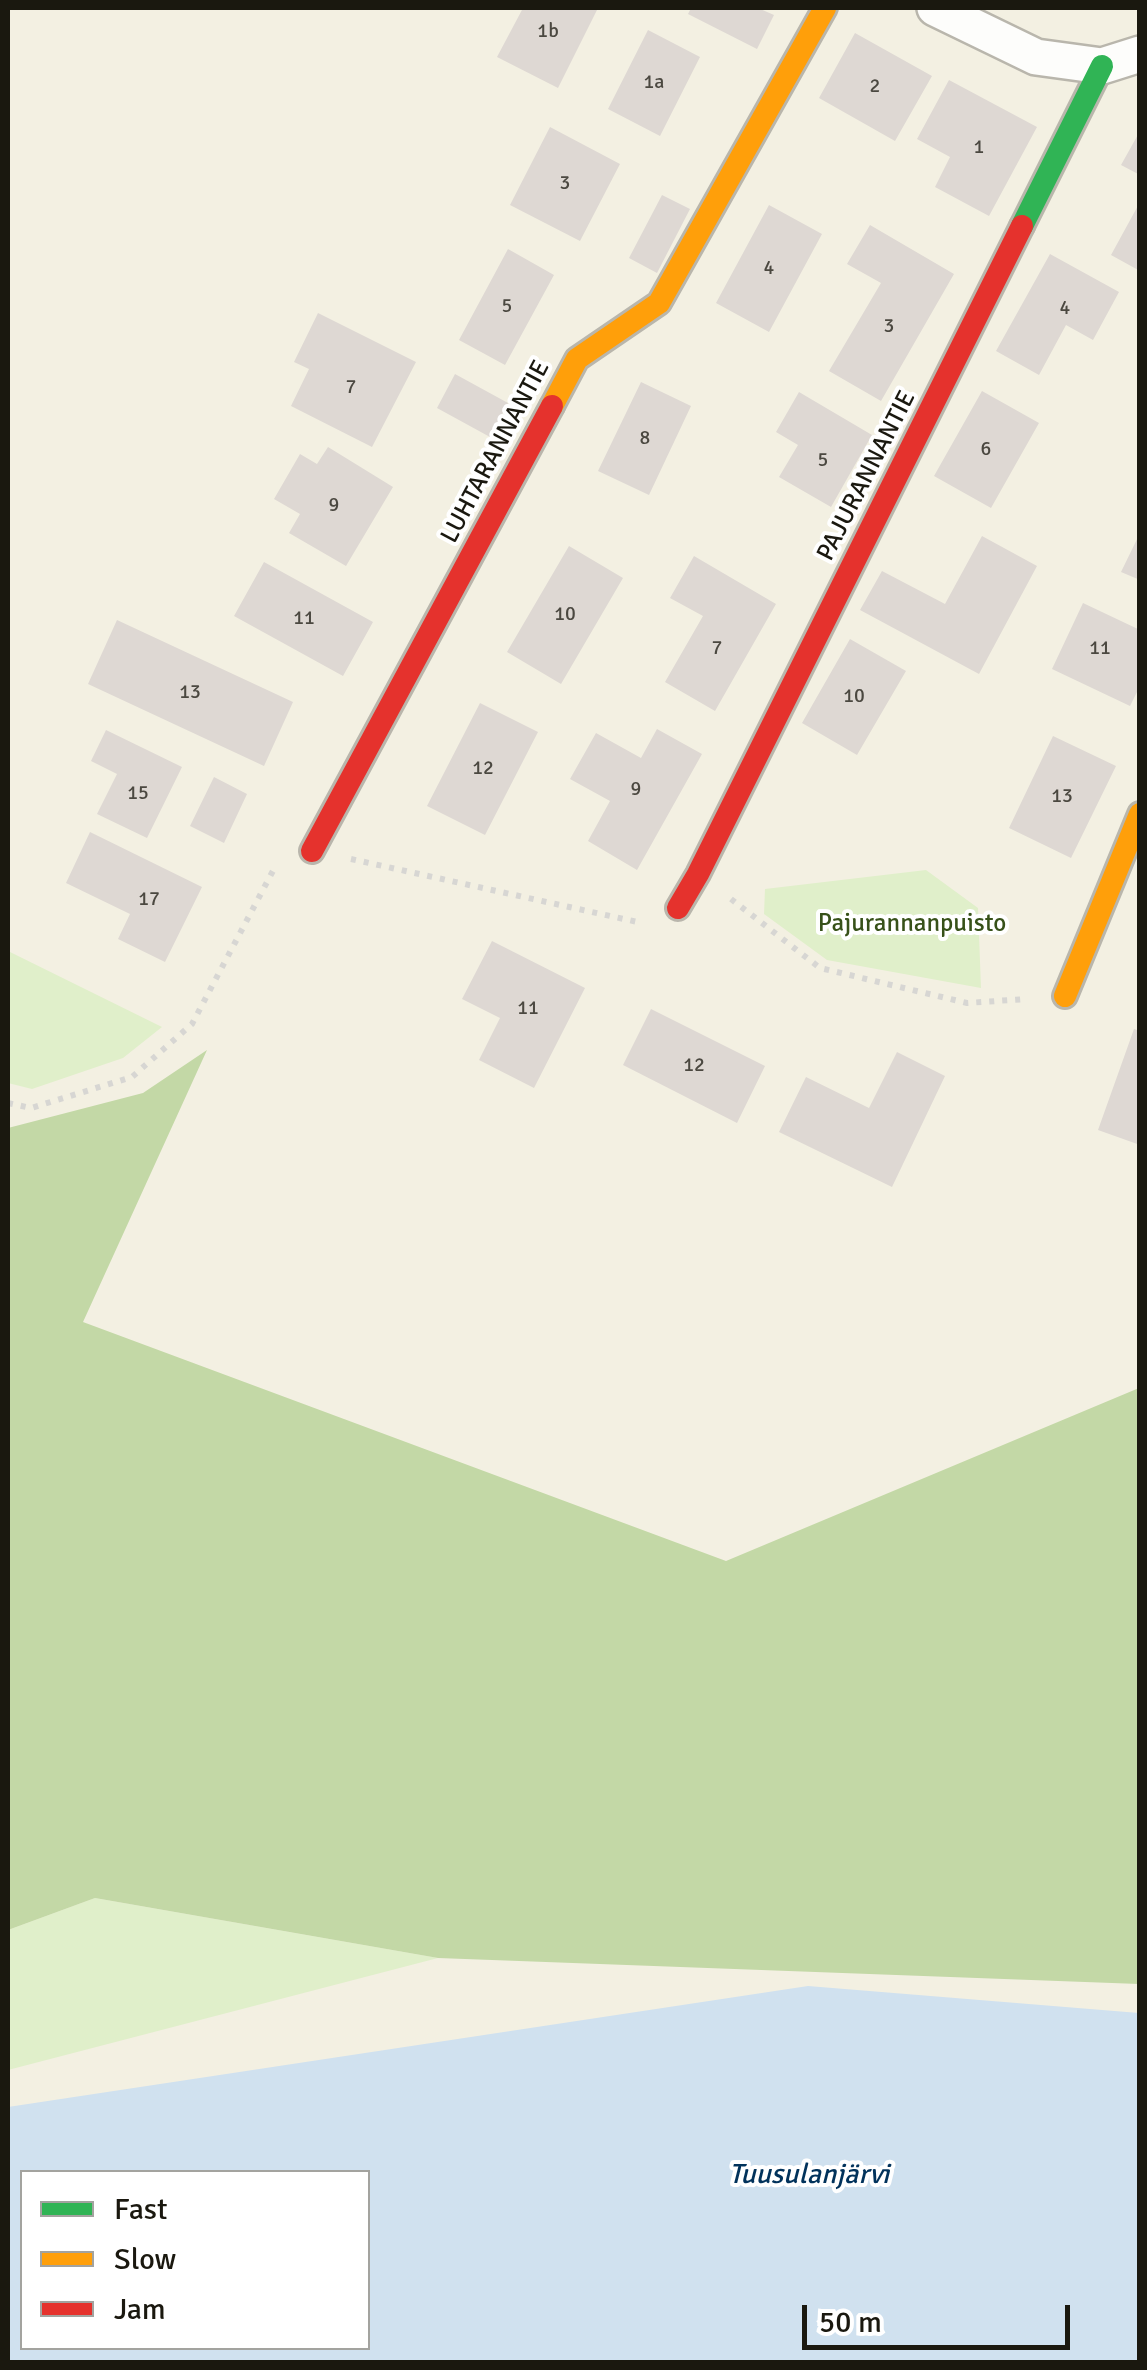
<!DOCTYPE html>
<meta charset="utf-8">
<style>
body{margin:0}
#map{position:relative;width:1147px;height:2370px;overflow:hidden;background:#f3f0e2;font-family:Signika,sans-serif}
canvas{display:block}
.frame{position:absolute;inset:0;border:10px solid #1a180f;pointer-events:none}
.legend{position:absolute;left:20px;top:2170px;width:350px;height:180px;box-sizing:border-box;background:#fff;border:2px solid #a3a39f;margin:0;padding:12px 18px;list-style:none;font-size:30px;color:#1a180f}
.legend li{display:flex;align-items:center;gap:20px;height:50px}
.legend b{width:50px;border:2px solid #a3a39f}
.scale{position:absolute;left:802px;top:2305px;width:268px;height:45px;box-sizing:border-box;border:5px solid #1a180f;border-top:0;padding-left:12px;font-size:30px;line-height:35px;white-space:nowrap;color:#1a180f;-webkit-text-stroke:8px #fff;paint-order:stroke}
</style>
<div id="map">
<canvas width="1147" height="2370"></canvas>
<div class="frame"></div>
<ul class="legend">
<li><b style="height:12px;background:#30b455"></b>Fast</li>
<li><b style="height:12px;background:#ff9f0a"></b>Slow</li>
<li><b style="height:12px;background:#e5322d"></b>Jam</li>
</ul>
<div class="scale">50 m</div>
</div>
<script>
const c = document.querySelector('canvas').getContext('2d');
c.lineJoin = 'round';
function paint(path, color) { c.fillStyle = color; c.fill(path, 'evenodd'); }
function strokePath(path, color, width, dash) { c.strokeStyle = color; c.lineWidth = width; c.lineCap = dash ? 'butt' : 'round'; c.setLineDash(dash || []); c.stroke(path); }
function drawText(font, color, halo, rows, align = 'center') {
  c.font = font + ' Signika,sans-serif'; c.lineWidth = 8; c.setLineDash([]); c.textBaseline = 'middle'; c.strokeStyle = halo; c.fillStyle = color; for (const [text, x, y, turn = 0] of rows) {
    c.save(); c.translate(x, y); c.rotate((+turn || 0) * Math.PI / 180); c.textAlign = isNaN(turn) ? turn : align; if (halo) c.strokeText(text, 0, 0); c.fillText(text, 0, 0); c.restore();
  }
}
paint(new Path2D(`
 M926,870L978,908L981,988L827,960L764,914L765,889Z
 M8,951L162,1027L123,1058L32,1089L8,1083Z
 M95,1898L438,1958L8,2070V1930Z`), '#e0efca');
paint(new Path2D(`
 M207,1050L83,1322L726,1561L1139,1388V1984L438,1958L95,1898L8,1930V1128L143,1093Z`), '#c3d8a6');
paint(new Path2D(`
 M808,1986L1139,2013V2362H8V2107ZM22,2172H368V2348H22Z`), '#d0e1ef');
paint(new Path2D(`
 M523,8H598L558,88L497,57Z
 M691,8H758L774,15L757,49L688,14Z
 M648,30L700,57L660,136L608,109Z
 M855,33L932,76L895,141L819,98Z
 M949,80L1037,127L989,216L935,187L950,157L917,139Z
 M550,127L620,164L580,241L510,205Z
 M1140,131V175L1121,165Z
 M662,195L690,209L657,273L629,258Z
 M1140,202V271L1111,255Z
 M769,205L822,234L769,332L716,303Z
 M870,225L954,274L881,401L829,371L881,283L847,264Z
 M508,249L554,275L505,365L459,340Z
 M1050,254L1119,292L1093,340L1066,325L1039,375L996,351Z
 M318,313L416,362L372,447L291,406L309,369L294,362Z
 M455,374L508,403L490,437L437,408Z
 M641,382L691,406L649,495L598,471Z
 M982,391L1039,423L991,508L934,476Z
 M799,392L872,435L831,507L779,477L798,445L776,432Z
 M328,447L393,487L346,566L289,533L300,514L274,499L300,454L317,464Z
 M1140,533V580L1121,572Z
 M982,536L1037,566L979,674L860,610L882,571L945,604Z
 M569,546L623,578L561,684L507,652Z
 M694,556L776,604L715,711L665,682L703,616L670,598Z
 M264,562L373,622L343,676L234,616Z
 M1083,603L1140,630V686L1130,706L1052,669Z
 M117,620L293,702L264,766L88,684Z
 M850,639L906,671L857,755L802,723Z
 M480,703L538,732L485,835L427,806Z
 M657,729L702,754L637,870L588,841L610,801L570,779L596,733L641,758Z
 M106,730L182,767L147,838L97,814L117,774L91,761Z
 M1053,736L1116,766L1071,858L1009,828Z
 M214,777L247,794L224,843L190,826Z
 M90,832L202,887L165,962L118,939L130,914L66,883Z
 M492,941L585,988L534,1088L479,1060L500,1018L462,999Z
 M651,1009L765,1066L737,1123L623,1065Z
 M1134,1029L1140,1031V1145L1098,1130Z
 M897,1052L945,1076L892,1187L779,1132L806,1077L869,1108Z`), '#ded8d3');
const street = new Path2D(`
 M935,8L1036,57L1102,66L1140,54`);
const fast = new Path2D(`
 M1022,226L1102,66`);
const slow = new Path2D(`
 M552,406L577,359L659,303L825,8
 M1065,996L1140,814`);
const jam = new Path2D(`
 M312,851L552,406
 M678,908L698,874L1022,226`);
strokePath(street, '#b9b6ac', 40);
strokePath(fast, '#b9b6ac', 28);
strokePath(slow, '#b9b6ac', 28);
strokePath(jam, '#b9b6ac', 28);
strokePath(new Path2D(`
 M351,859L642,923
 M731,899L820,968L967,1003L1026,999
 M8,1103L31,1108L132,1077L192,1024L275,867`), '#d7d6d3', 6, [5, 8]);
strokePath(street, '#fdfdfb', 35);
strokePath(fast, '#30b455', 22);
strokePath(slow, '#ff9f0a', 22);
strokePath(jam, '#e5322d', 22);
drawText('20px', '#4b4840', null, [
 ["1b",548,32],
 ["1a",654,83],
 ["2",875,87],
 ["1",979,148],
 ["3",565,184],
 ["4",769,269],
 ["5",507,307],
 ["4",1065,309],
 ["3",889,327],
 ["7",351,388],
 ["8",645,439],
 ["6",986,450],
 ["5",823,461],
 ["9",334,506],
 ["10",565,615],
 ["11",304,619],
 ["7",717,649],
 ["11",1100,649],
 ["13",190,693],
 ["10",854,697],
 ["12",483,769],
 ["9",636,790],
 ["15",138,794],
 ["13",1062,797],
 ["17",149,900],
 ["11",528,1009],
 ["12",694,1066]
]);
drawText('25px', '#1a180f', '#fff', [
 ["LUHTARANNANTIE",496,452,-62],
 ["PAJURANNANTIE",867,476,-63]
]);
drawText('25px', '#375119', '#fff', [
 ["Pajurannanpuisto",912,924]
]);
drawText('italic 28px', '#01325b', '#fff', [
 ["Tuusulanjärvi",809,2176]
]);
</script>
